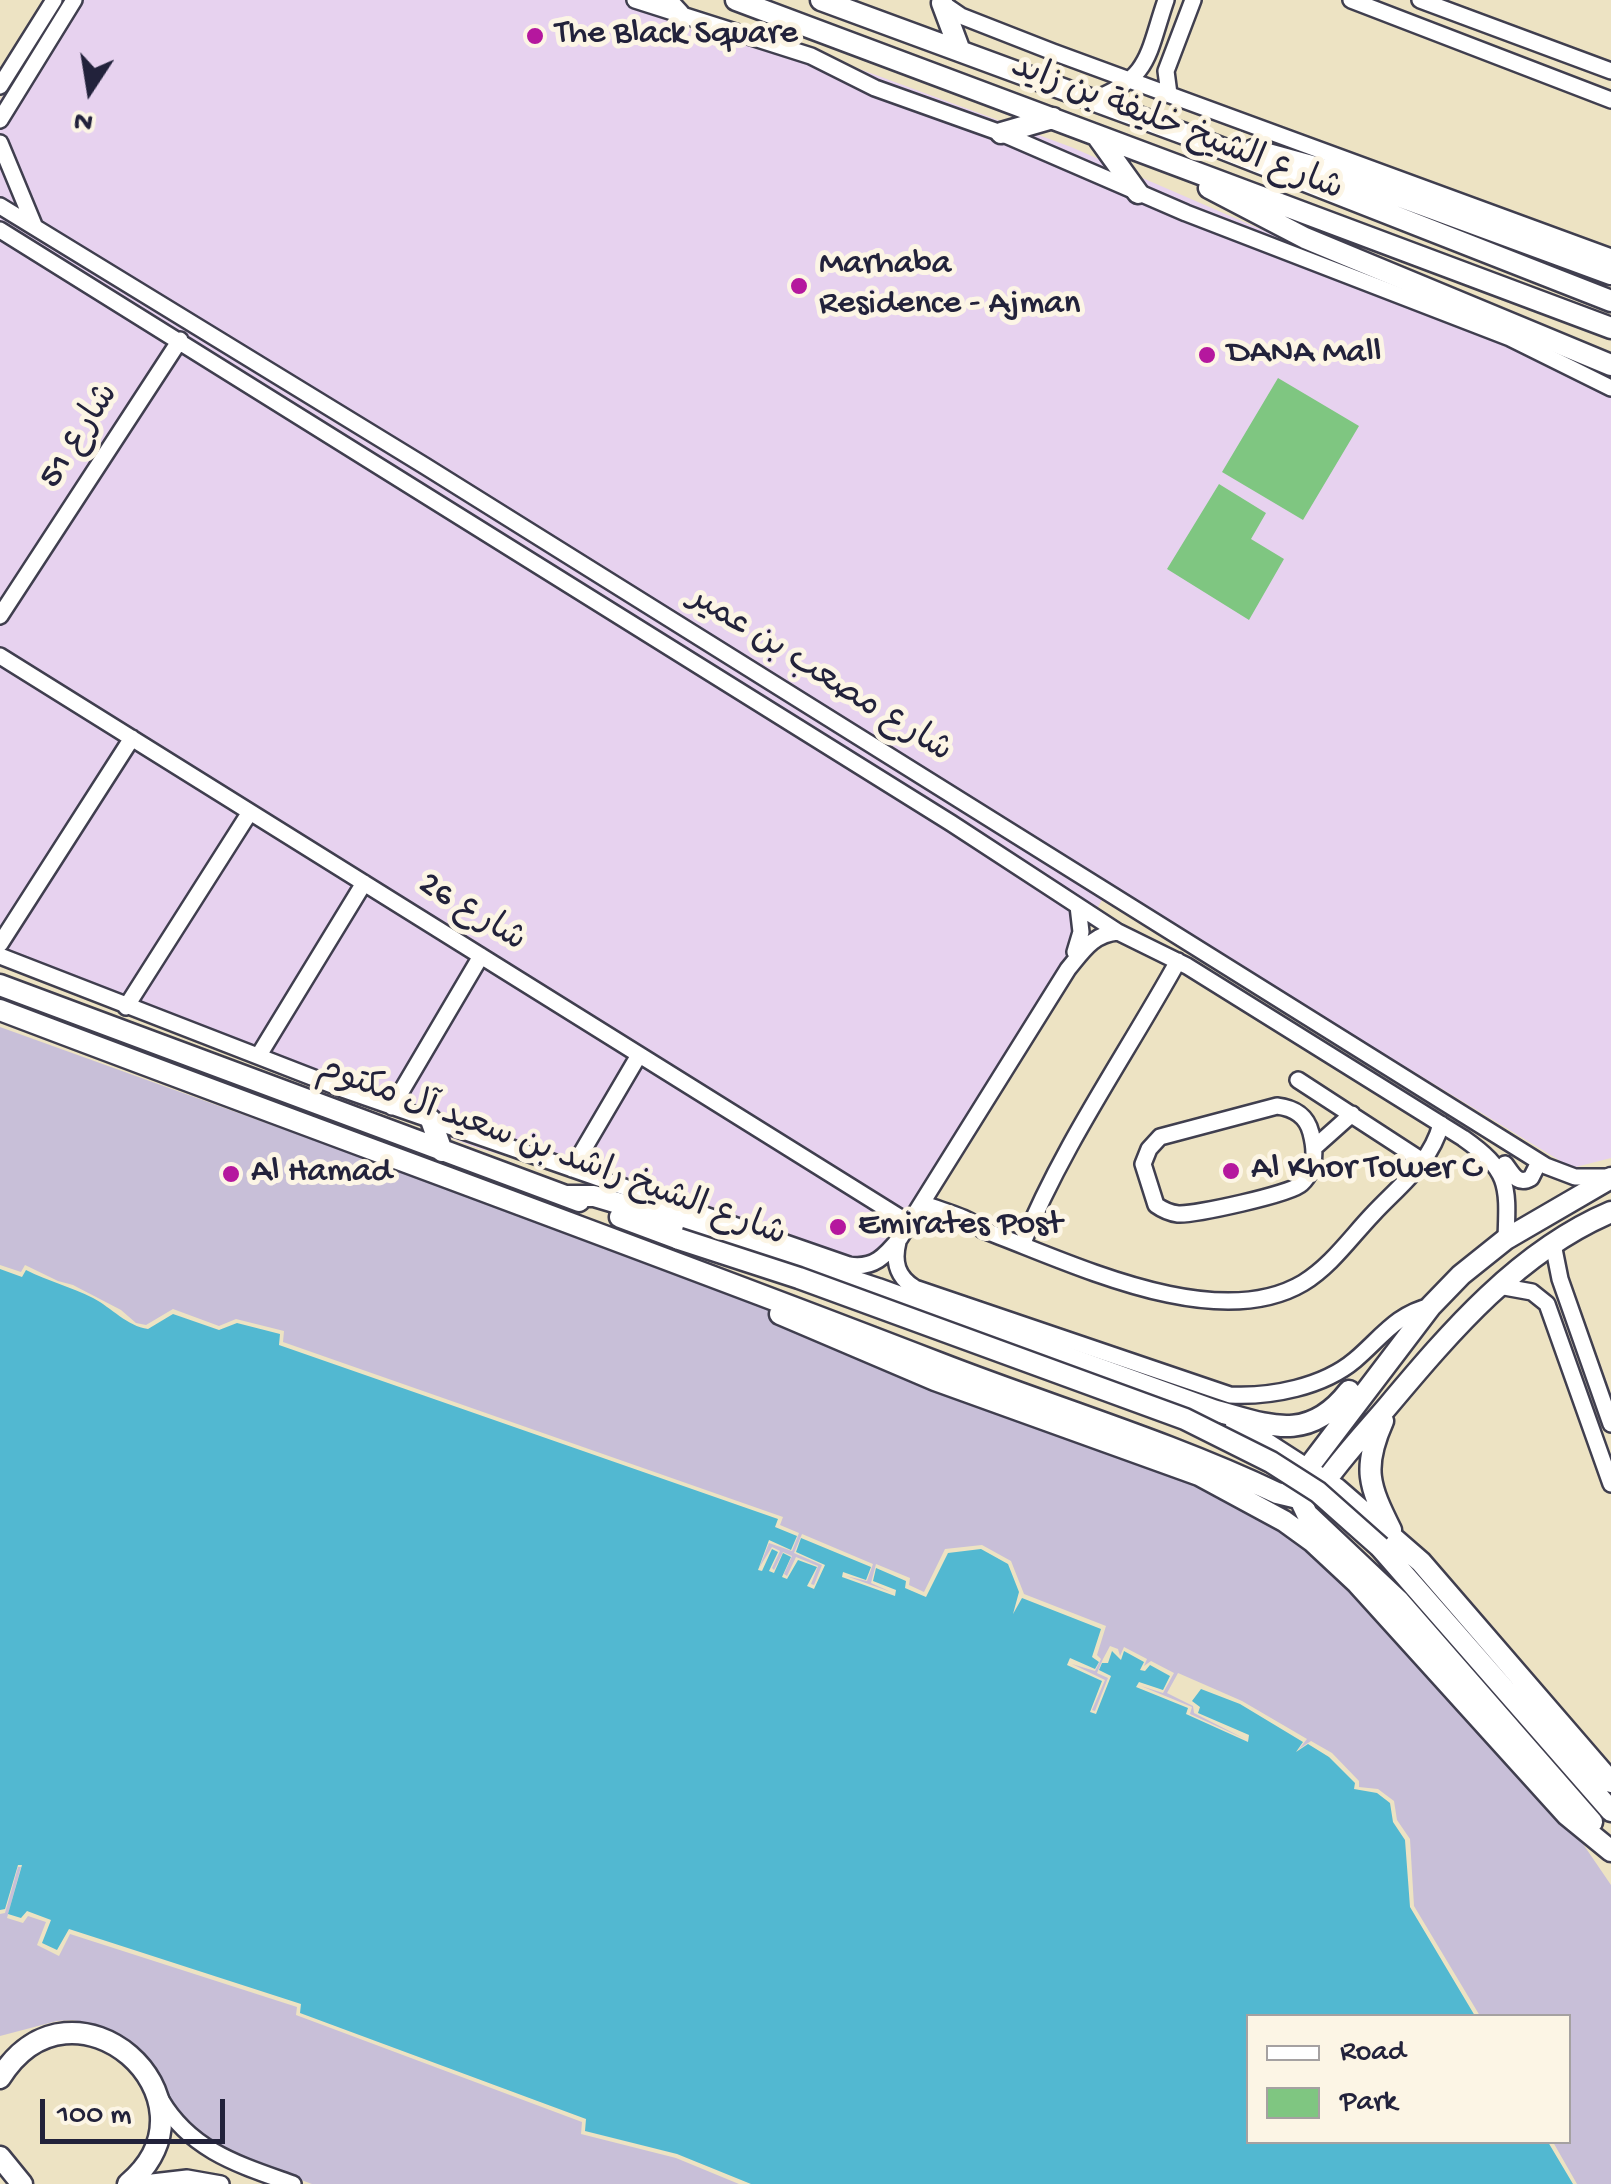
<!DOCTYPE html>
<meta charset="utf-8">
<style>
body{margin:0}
#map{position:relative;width:1611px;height:2184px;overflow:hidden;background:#ede3c3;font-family:"Gochi Hand",sans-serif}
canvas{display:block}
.legend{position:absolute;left:1246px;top:2014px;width:325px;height:130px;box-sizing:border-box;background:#fcf5e5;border:2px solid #a5a1a1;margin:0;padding:12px 18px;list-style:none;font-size:30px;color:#22223b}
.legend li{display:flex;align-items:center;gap:20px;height:50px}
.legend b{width:50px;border:2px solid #a5a1a1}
.north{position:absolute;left:40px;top:40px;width:100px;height:100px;-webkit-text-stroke:8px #fcf5e5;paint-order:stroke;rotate:192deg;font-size:28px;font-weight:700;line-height:40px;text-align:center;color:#22223b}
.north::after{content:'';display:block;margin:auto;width:35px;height:45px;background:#22223b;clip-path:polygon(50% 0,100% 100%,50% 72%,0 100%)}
.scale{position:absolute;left:40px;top:2099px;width:185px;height:45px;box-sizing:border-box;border:5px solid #22223b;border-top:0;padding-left:12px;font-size:30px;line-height:35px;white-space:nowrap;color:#22223b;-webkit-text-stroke:8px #fcf5e5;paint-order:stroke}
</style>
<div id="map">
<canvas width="1611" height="2184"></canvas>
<ul class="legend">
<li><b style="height:12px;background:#fff"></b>Road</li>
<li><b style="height:28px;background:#7fc681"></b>Park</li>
</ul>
<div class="north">N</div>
<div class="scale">100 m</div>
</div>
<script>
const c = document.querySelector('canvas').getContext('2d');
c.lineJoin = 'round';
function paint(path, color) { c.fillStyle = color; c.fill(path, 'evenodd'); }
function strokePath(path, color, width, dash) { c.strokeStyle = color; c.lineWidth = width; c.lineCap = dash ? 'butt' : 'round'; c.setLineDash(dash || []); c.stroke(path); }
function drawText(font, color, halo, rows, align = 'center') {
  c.font = font + ' "Gochi Hand","Playpen Sans Arabic",sans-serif'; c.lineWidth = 10; c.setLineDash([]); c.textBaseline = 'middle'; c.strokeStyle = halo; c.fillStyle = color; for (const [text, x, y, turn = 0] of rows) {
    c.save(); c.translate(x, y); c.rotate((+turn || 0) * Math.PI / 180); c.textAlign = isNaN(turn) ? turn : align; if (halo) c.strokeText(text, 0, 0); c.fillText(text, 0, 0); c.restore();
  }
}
paint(new Path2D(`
 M61,0H659L751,29L1071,147L1454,313L1611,374V1158L1572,1168L1110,887L879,1270L472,1146L0,962V100Z`), '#e7d2ef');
paint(new Path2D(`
 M0,1027L1123,1432L1282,1513L1568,1822L1611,1885V2184H1577L1553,2142H1568V2016H1480L1414,1906L1410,1839L1397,1820L1394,1801L1378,1789L1359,1787V1781L1332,1753L1311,1741L1299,1749L1307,1739L1242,1701L1178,1673L1167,1693L1193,1706L1194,1713L1245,1739L1190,1714L1192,1707L1141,1686L1163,1693L1174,1673L1151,1661L1144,1666L1147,1659L1124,1647L1120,1656L1118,1649L1110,1646L1103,1659L1097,1673L1108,1678L1095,1711L1092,1710L1105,1680L1072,1664L1095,1671L1101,1659L1097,1655L1106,1626L1024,1594L1011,1561L982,1545L945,1549L924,1592L909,1585L910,1578L876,1564L871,1583L891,1592L846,1576L867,1581L873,1564L802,1534L794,1553L822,1565L814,1585L811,1584L818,1566L796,1557L787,1576L784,1574L792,1556L783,1552L774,1570L772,1568L780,1551L772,1547L759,1568L769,1543L792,1551L799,1533L780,1525L783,1517L283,1342L284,1331L236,1319L219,1326L173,1309L146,1325L136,1323L121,1310L73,1285L58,1281L25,1265L21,1272L0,1265Z
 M18,1867H21L7,1918L23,1923L28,1916L46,1922L37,1945L59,1956L70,1934L297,2007L296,2015L582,2122L581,2134L676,2158L739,2184H312L214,2148L197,2138L165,2098L151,2065L138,2050L107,2028L73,2020L57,2021L0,2036V1914L5,1913Z`), '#c8bfd8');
paint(new Path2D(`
 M1278,378L1359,426L1303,520L1222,472Z
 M1219,484L1266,513L1251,539L1284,559L1249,620L1167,569Z`), '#7fc681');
paint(new Path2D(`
 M0,1269L22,1277L26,1270C48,1281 71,1287 93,1298C112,1308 127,1326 148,1329L173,1314L219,1330L237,1323L280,1334L279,1345L778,1519L775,1527L797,1536L791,1550L769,1540L758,1570L762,1571L772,1549L778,1552L769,1571L774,1573L783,1553L791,1557L782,1577L787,1579L798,1560L817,1567L807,1586L814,1589L825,1565L796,1552L801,1538L871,1567L866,1580L843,1572L842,1577L895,1596L896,1590L873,1581L876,1568L906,1581L905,1588L926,1597L948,1553L981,1549L1008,1564L1019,1592L1013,1614L1022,1598L1101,1629L1092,1657L1099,1662L1095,1669L1070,1658L1067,1665L1102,1681L1090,1712L1096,1714L1111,1676L1099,1670L1102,1663H1108L1112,1651L1121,1660L1124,1651L1144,1662L1140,1670L1145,1671L1150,1665L1170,1676L1163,1690L1139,1682L1136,1687L1188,1708L1186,1714L1248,1742L1249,1735L1198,1713L1200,1707L1192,1701L1201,1689L1240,1704L1303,1742L1296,1752L1308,1744L1329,1757L1355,1783L1354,1789L1377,1793L1390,1803L1393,1822L1405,1840L1410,1907L1475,2016H1248V2142H1548L1573,2184H751L677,2154L585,2131L586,2119L300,2013L301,2004L69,1929L57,1950L42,1943L51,1920L27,1911L21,1918L8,1914L22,1865H18L5,1909L0,1910Z`), '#52b8d1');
const minor = new Path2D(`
 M635,0L811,56L875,88L1001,133L1186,213L1510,338L1611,388
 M1351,0L1611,100
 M1420,0L1611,71
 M942,3L961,16L1053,52L1611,257
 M0,86L54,0
 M1169,94L1166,71L1193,0
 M1092,100C1151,78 1147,55 1166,0
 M0,120L74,0
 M0,143L34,225
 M0,206L425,466L1546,1166L1575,1177H1611
 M0,230L951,823L1118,932L1187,966L1463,1138C1510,1171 1508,1185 1506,1239
 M0,616L180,340
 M0,656L909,1223
 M0,944L132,738
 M1075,952L1081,932L1078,906
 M0,956L345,1090L849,1265C874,1269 885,1256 900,1238L1068,969C1083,951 1093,934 1118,932
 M126,1007L250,812
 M259,1055L364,883
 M1298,1080L1424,1162
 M1277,1106C1294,1108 1307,1116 1311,1133C1316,1152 1316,1170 1301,1184C1291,1194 1194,1215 1178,1214C1170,1213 1163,1210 1156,1205L1143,1164L1149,1149L1160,1137Z
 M392,1107L481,956
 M1315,1147L1352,1114
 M1505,1164C1512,1173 1517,1186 1531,1178L1539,1162
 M572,1169L639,1055
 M922,1203C943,1212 965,1215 983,1230C1070,1262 1215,1335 1303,1283C1331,1266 1351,1237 1373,1214C1399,1186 1431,1163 1441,1124
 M898,1242C893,1262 897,1277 915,1288L1230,1395C1271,1397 1323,1387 1355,1360C1381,1338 1396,1314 1431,1306
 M1553,1244L1560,1279L1611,1424
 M1022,1245C1063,1144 1126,1055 1178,961
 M1499,1286L1532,1292L1547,1304L1611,1484
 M161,2100C191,2151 240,2165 293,2184
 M135,2184L187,2178L221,2184`);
const major = new Path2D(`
 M666,0L679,14
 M736,0L1611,328
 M821,0L1193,137L1611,301
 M942,3L960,51
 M1001,133L1053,118
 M1097,136L1138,193
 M1253,150L1333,172L1611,274
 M1209,188L1305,238L1611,365
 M0,985L579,1201
 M0,1010C313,1129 627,1242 939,1363C1052,1407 1168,1441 1277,1493L1298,1498L1320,1489C1340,1459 1365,1433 1388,1406C1451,1331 1519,1251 1611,1212
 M431,1120L442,1151
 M566,1196H594L621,1204L878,1289L1213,1410C1268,1425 1308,1444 1349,1391
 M620,1217L679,1239
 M780,1314L935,1380L1199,1475L1284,1521L1313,1542L1357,1583L1567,1815L1611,1851
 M1383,1421C1362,1468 1369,1486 1391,1530
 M1236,1424L1337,1489L1421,1562L1611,1782
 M1380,1547L1611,1811
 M1592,1822L1399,1601L1307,1514L1297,1493L1298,1481L1431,1306L1461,1275L1506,1239L1611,1178
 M0,2078C73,1961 229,2099 128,2184
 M0,2157L22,2184`);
strokePath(minor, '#403f4f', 20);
strokePath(major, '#403f4f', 25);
strokePath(minor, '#fff', 15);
strokePath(major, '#fff', 20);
const majorBridge = new Path2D(`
 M679,1239L799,1278L1185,1419L1271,1462L1318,1492L1380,1547`);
strokePath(majorBridge, '#403f4f', 25, []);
strokePath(majorBridge, '#fff', 20);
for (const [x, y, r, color] of [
 [535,36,10,"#b5179e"],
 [799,286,10,"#b5179e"],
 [1207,355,10,"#b5179e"],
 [1231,1171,10,"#b5179e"],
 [231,1174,10,"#b5179e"],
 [838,1227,10,"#b5179e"]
]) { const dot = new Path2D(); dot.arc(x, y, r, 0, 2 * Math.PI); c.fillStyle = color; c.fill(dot); strokePath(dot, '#fcf5e5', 4); }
drawText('35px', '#22223b', '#fcf5e5', [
 ["The Black Square",555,36],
 ["Marhaba",819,266],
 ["Residence - Ajman",819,306],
 ["DANA Mall",1227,355],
 ["Al Khor Tower C",1251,1171],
 ["Al Hamad",251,1174],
 ["Emirates Post",858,1227]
], 'left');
drawText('35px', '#22223b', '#fcf5e5', [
 ["شارع الشيخ خليفة بن زايد",1176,130,21],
 ["شارع 51",81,437,-57],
 ["شارع مصعب بن عمير",819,676,32],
 ["شارع 26",471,914,32],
 ["شارع الشيخ راشد بن سعيد آل مكتوم",551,1154,20]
]);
</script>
